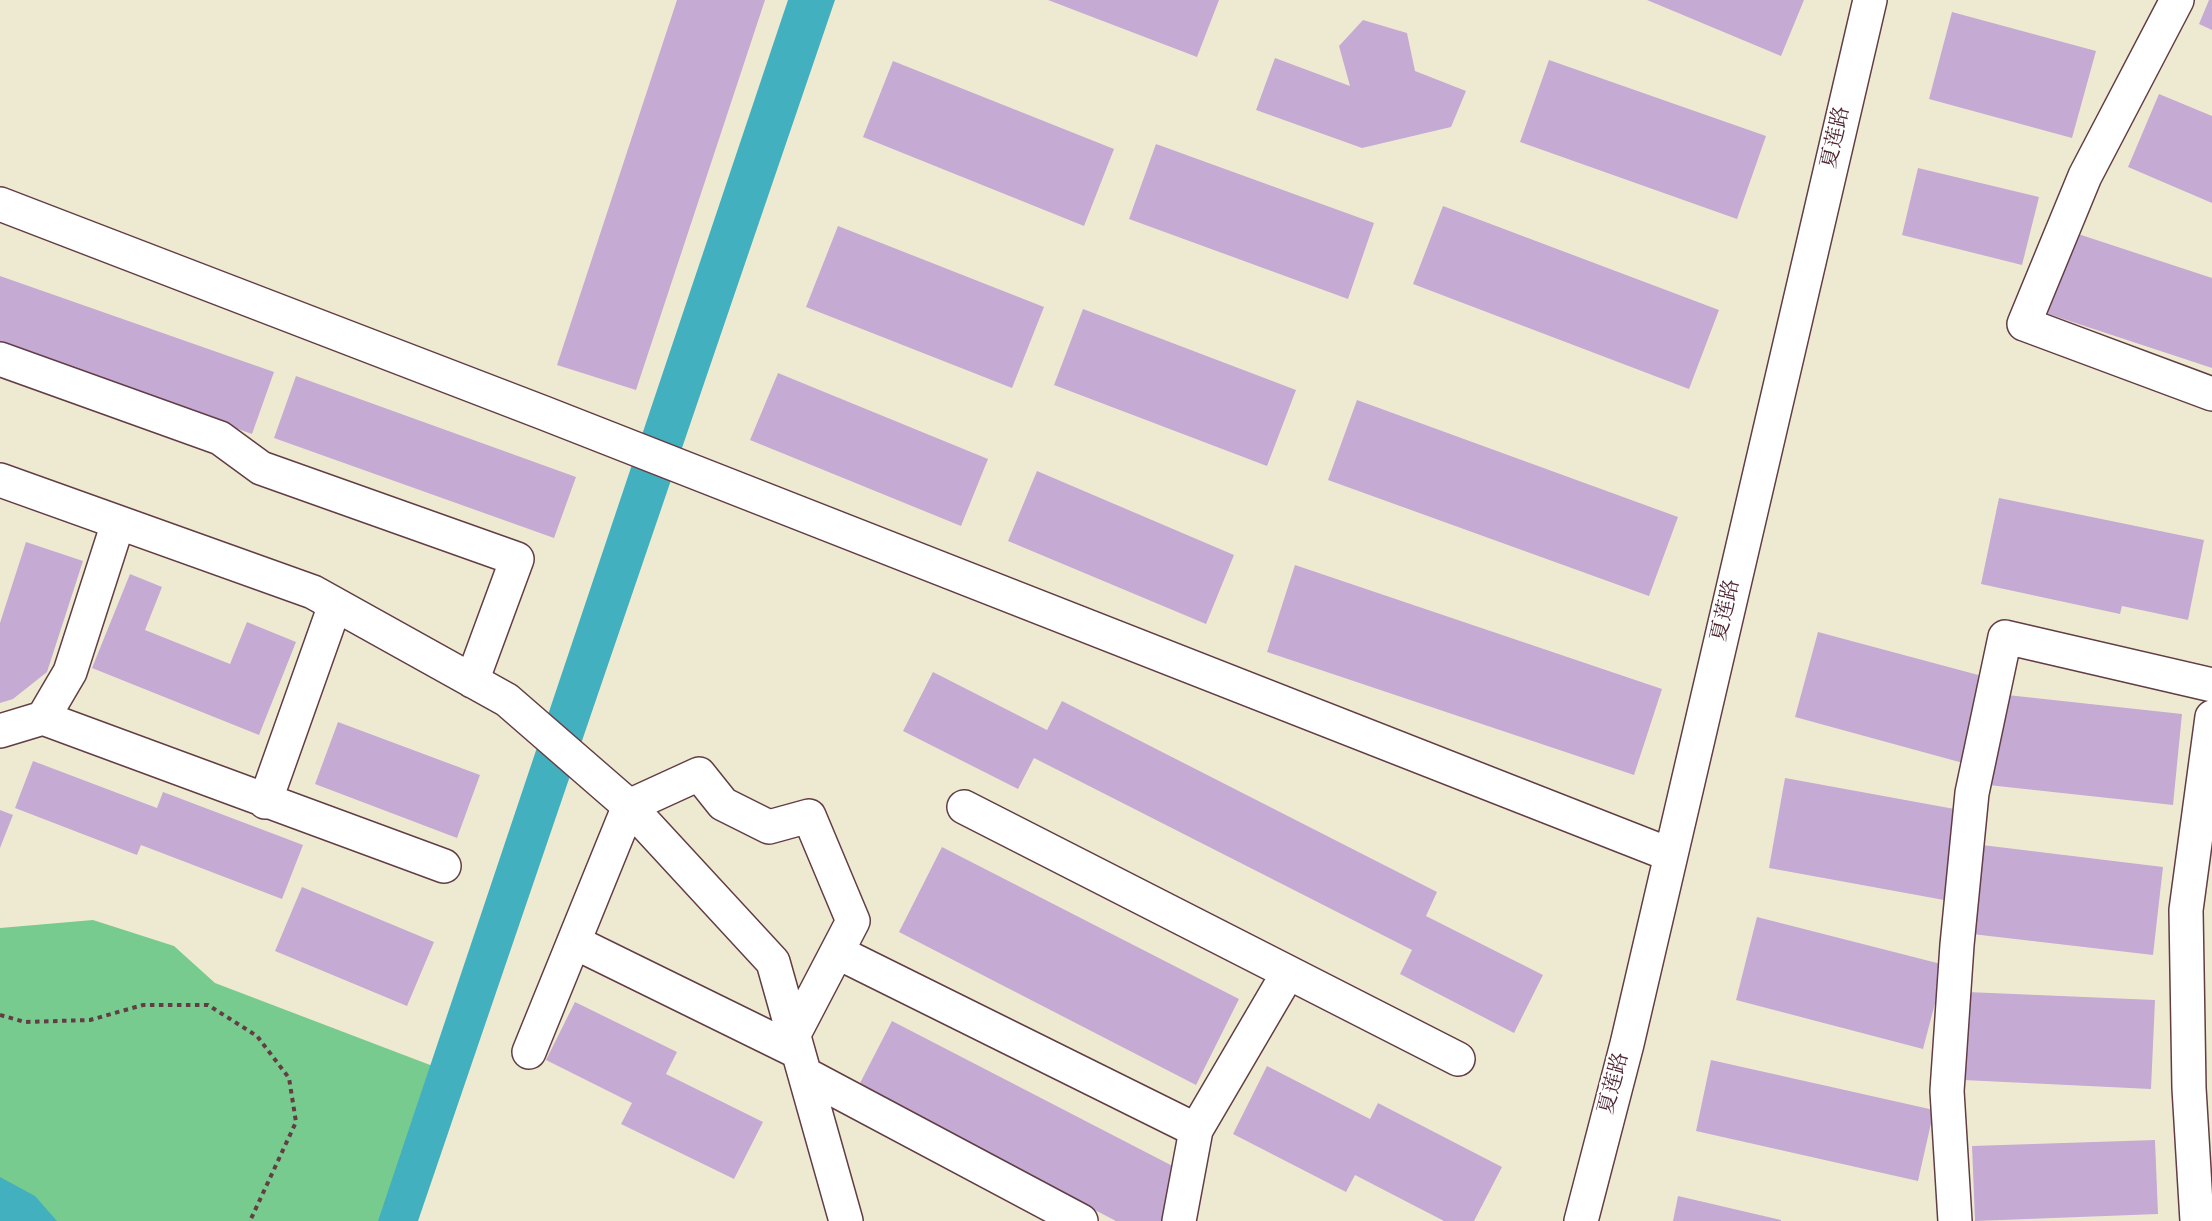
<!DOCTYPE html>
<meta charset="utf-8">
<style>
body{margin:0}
canvas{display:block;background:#eeead2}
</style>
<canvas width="2212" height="1221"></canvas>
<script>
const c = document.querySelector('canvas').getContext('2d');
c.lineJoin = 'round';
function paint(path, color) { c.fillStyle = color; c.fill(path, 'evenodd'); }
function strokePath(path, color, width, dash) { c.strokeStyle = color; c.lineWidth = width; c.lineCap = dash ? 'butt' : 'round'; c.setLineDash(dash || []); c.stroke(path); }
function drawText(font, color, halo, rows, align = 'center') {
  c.font = font + ' "Sorts Mill Goudy","Noto Serif SC",serif'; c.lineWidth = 4.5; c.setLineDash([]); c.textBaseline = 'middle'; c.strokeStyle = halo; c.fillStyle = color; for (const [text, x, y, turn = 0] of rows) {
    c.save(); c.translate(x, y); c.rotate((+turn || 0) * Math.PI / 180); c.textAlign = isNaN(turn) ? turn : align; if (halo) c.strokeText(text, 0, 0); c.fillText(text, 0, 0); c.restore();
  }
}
paint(new Path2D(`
 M93,920L174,946L215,983L438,1068L385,1221H0V928Z`), '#78cb8e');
paint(new Path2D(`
 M788,0H835L418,1221H378Z
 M0,1177L35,1196L57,1221H0Z`), '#42b0be');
paint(new Path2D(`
 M677,0H765L636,390L557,365Z
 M1048,0H1219L1197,57Z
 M1647,0H1804L1781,56Z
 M2209,0H2212V30L2199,24Z
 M1952,12L2096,51L2072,138L1929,99Z
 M1363,20L1407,33L1415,71L1466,91L1451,127L1362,148L1256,110L1275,58L1350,86L1339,46Z
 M1549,60L1766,136L1737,219L1520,142Z
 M893,61L1114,149L1084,226L863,137Z
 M2159,94L2212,116V203L2128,167Z
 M1156,144L1374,223L1348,299L1129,219Z
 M1918,168L2039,197L2022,265L1902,235Z
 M1443,206L1719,310L1689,389L1413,284Z
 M838,226L1044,307L1012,388L806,307Z
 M2066,230L2212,278V368L2039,311Z
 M0,276L274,372L252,434L0,345Z
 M1083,309L1296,390L1267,466L1054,385Z
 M778,373L988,459L961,526L750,440Z
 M296,376L576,477L554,538L274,438Z
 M1357,400L1678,517L1649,596L1328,480Z
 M1037,471L1234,555L1206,624L1008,541Z
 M1999,498L2204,540L2188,620L2122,606L2120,614L1981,584Z
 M26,542L83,561L47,672L13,699L0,703V623Z
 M1295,565L1662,689L1634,775L1267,652Z
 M130,574L162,587L145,630L230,664L247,622L296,642L259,735L92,668Z
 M1818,632L1997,680L1974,766L1795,717Z
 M933,672L1047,730L1062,701L1437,892L1426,916L1543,975L1514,1033L1400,974L1412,950L1034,758L1018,789L903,731Z
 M1998,694L2182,714L2173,805L1988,785Z
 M338,722L480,775L457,838L315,784Z
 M33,761L157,808L163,792L303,845L282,899L141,845L137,855L15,808Z
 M1785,778L1960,810L1944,900L1769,868Z
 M0,810L13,815L0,848Z
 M1982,845L2163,867L2153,955L1972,934Z
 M942,847L1239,999L1196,1085L899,932Z
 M302,887L434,942L407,1006L275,951Z
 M1757,917L1945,965L1923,1049L1736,1000Z
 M1967,992L2155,1000L2151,1089L1963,1080Z
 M575,1002L677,1052L666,1074L763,1122L734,1179L621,1124L632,1103L546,1060Z
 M892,1021L1190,1175L1166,1221H1116L858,1087Z
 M1711,1060L1934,1110L1918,1181L1696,1131Z
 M1267,1066L1370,1119L1378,1103L1502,1167L1474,1221H1444L1355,1175L1346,1192L1233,1134Z
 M2155,1140L2158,1214L1975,1221L1972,1146Z
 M1678,1196L1781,1220V1221H1673Z`), '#c5abd3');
const minor = new Path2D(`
 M2177,0L2085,176L2024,324L2212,394
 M0,204L544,413L1671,855
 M0,359L220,438L261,468L517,559L472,681
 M0,480L313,592L507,700L629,806L773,962L846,1221
 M43,718L444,866
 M0,731L43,718L70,672L118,523
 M265,802L335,605
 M964,807L1458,1059
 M574,942L798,1052
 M837,952L1196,1130
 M529,1052L629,806L699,774L723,804L769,827L809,816L853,921L793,1036
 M805,1074L1081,1221
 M1179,1221L1196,1130L1288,973
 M1581,1221L1627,1044L1870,0
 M1955,1221L1947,1091L1957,945L1972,793L2005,637L2212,685
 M2197,1221L2189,1088L2186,910L2212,717`);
strokePath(minor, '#633d44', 36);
strokePath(new Path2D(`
 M0,1015L25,1022L90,1020L143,1005H208L257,1036L289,1078L296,1122L250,1221`), '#633d44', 4, [4.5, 4.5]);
strokePath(minor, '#fff', 33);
drawText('21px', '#4a1f2b', '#fff', [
 ["夏莲路",1838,138,-77],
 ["夏莲路",1728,611,-77],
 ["夏莲路",1616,1084,-75]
]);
</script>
